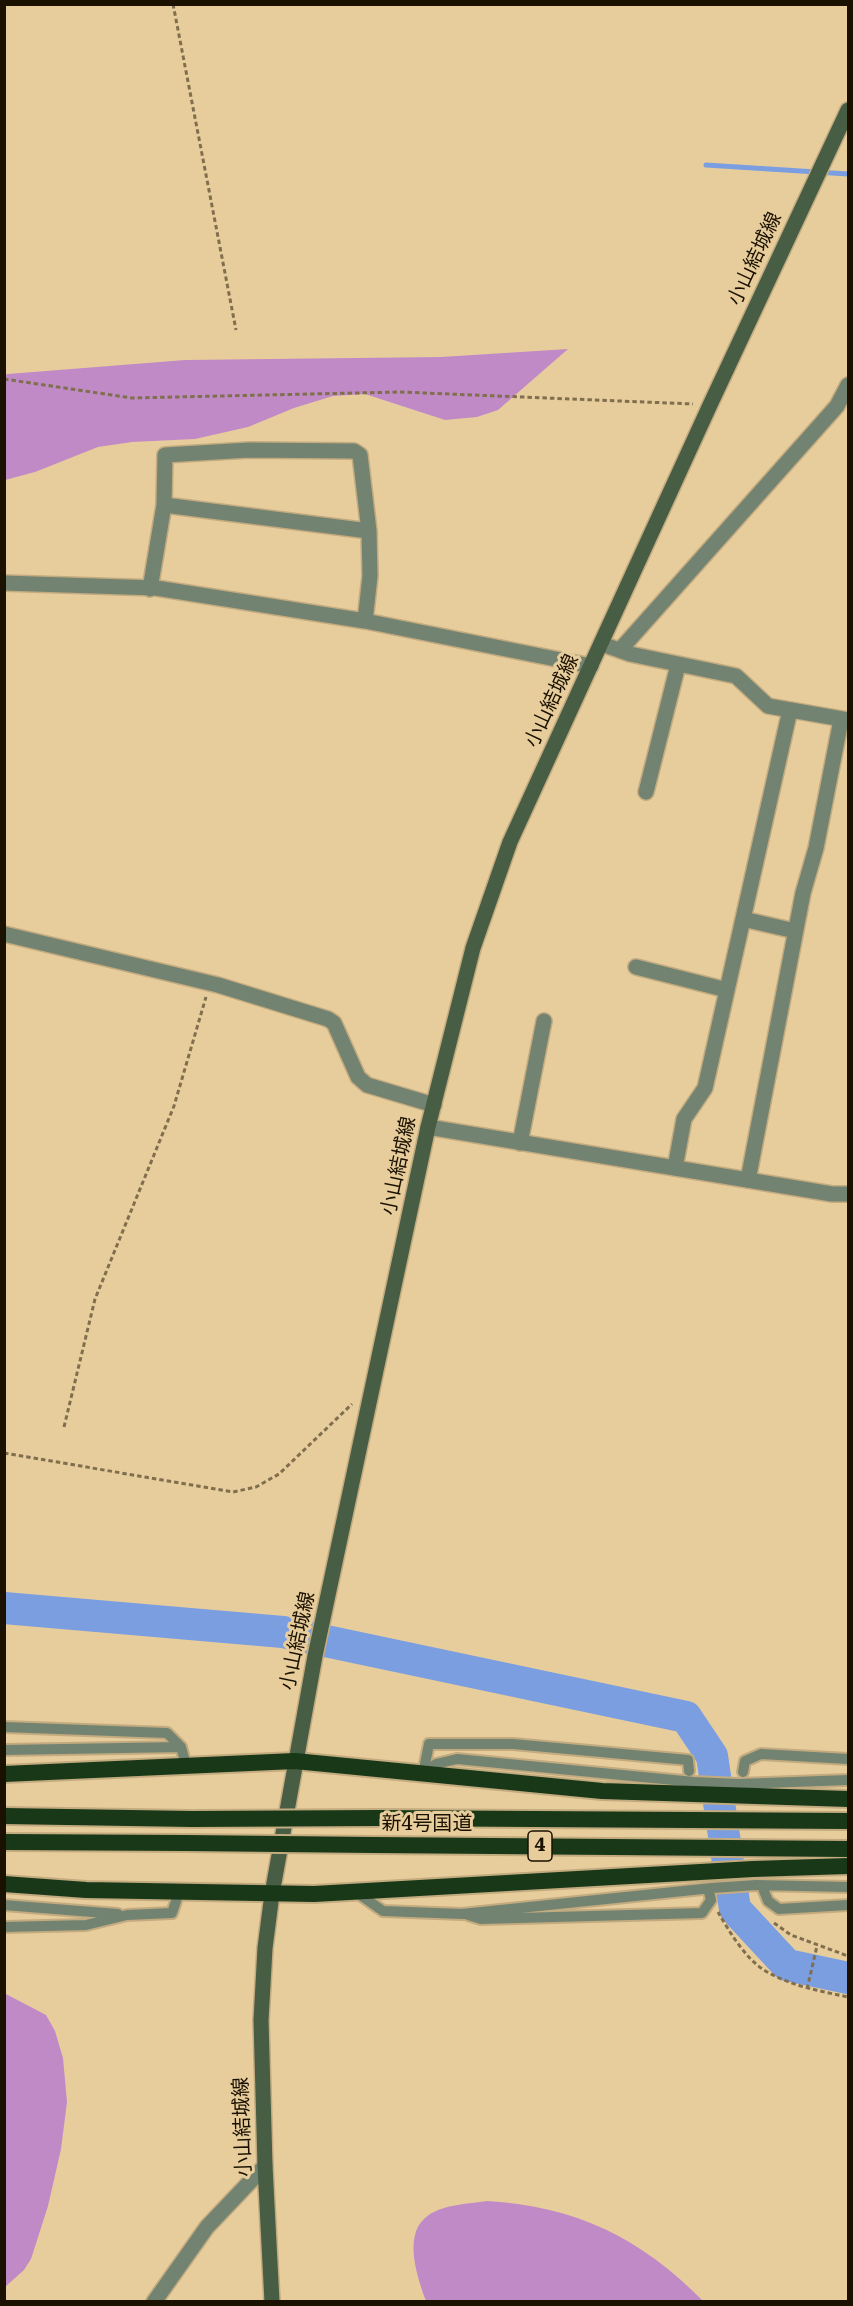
<!DOCTYPE html>
<meta charset="utf-8">
<style>
body{margin:0}
#map{position:relative;width:853px;height:2306px;overflow:hidden;background:#e8cd9c;font-family:Literata,serif}
canvas{display:block}
.frame{position:absolute;inset:0;border:6px solid #1a1101;pointer-events:none}
</style>
<div id="map">
<canvas width="853" height="2306"></canvas>
<div class="frame"></div>
</div>
<script>
const c = document.querySelector('canvas').getContext('2d');
c.lineJoin = 'round';
function paint(path, color) { c.fillStyle = color; c.fill(path, 'evenodd'); }
function strokePath(path, color, width, dash) { c.strokeStyle = color; c.lineWidth = width; c.lineCap = dash ? 'butt' : 'round'; c.setLineDash(dash || []); c.stroke(path); }
function drawText(font, color, halo, rows, align = 'center') {
  c.font = font + ' Literata,"Noto Sans JP",serif'; c.lineWidth = 6; c.setLineDash([]); c.textBaseline = 'middle'; c.strokeStyle = halo; c.fillStyle = color; for (const [text, x, y, turn = 0] of rows) {
    c.save(); c.translate(x, y); c.rotate((+turn || 0) * Math.PI / 180); c.textAlign = isNaN(turn) ? turn : align; if (halo) c.strokeText(text, 0, 0); c.fillText(text, 0, 0); c.restore();
  }
}
paint(new Path2D(`
 M568,349L498,410L477,417L445,420L365,394L333,396L294,408L248,427L195,439L132,442L98,447L35,472L5,480L4,375L8,374L185,360L441,357Z
 M4,1993L46,2015L55,2031L63,2058L67,2102L61,2149L48,2206L31,2259L24,2270L5,2287Z
 M487,2201C576,2206 641,2238 703,2301H426C418,2279 403,2237 425,2218C441,2204 468,2204 487,2201Z`), '#c08ac7');
strokePath(new Path2D(`
 M706,165L848,174`), '#7a9ee0', 5);
strokePath(new Path2D(`
 M4,1608L283,1632L686,1717L712,1756L735,1909L787,1965L848,1978`), '#7a9ee0', 32);
const service = new Path2D(`
 M4,1727L167,1733L181,1747
 M4,1750L181,1747L186,1765
 M743,1772L745,1761L761,1754L848,1759
 M423,1774L436,1764L457,1759L694,1782L739,1784L848,1780
 M423,1774L429,1744H513L688,1760L689,1771
 M764,1891L768,1901L779,1909L848,1905
 M356,1892L383,1911L462,1914L712,1888L756,1885L848,1887
 M4,1905L118,1914
 M468,1915L481,1919L702,1913L711,1900L709,1892
 M4,1927L86,1925L127,1915L172,1913L179,1892`);
const minor = new Path2D(`
 M164,505L369,531
 M4,583L156,588L365,621L591,666
 M150,589L164,505L165,455L249,450L354,451L360,455L369,531L370,576L365,621
 M602,644L630,654L736,676L768,706L848,720
 M620,650L837,406L848,385
 M646,792L678,665
 M743,919L795,931
 M4,934L218,985L328,1019L334,1023L358,1077L367,1085L434,1105
 M636,967L727,990
 M520,1143L544,1021
 M675,1168L684,1119L705,1088L790,710
 M748,1180L803,893L816,848L841,720
 M154,2302L207,2227L265,2166`);
const tertiary = new Path2D(`
 M428,1127L832,1194H848`);
const secondary = new Path2D(`
 M272,2302L265,2166L261,2020L265,1948L272,1894L315,1656L428,1127L473,948L510,842L710,405L848,110`);
const trunk = new Path2D(`
 M4,1774L295,1761L602,1791L848,1799
 M4,1816L192,1819
 M378,1818L848,1821
 M4,1842L186,1843
 M374,1845L848,1849
 M4,1884L86,1890L314,1894L753,1869L848,1866`);
strokePath(service, '#c3ab80', 14);
strokePath(minor, '#c3ab80', 18);
strokePath(tertiary, '#c3ab80', 18);
strokePath(secondary, '#c3ab80', 18);
strokePath(trunk, '#c3ab80', 20);
strokePath(new Path2D(`
 M173,4L236,330
 M4,379L132,398L400,392L693,404
 M64,1427L95,1299L174,1106L206,997
 M4,1453L233,1492L256,1487L279,1474L352,1404
 M718,1912C729,1931 745,1958 764,1970C790,1986 820,1991 848,1997
 M774,1923L791,1935L848,1956
 M807,1989L817,1946`), '#806f4e', 3, [4.5, 3]);
strokePath(service, '#738371', 10);
strokePath(minor, '#738371', 15);
strokePath(tertiary, '#738371', 15);
strokePath(secondary, '#475d44', 15);
strokePath(trunk, '#193817', 16);
const trunkBridge = new Path2D(`
 M192,1819L378,1818
 M186,1843L374,1845`);
strokePath(trunkBridge, '#c3ab80', 20, []);
strokePath(trunkBridge, '#193817', 16);
for (const [x, y, w] of [
 [540,1846,24]
]) { const box = new Path2D(); box.roundRect(x - w / 2, y - 15, w, 30, 4.5); c.fillStyle = '#e8cd9c'; c.fill(box); strokePath(box, '#1a1101', 1.5); }
drawText('bold 18px', '#1a1101', null, [
 ["4",540,1846]
]);
drawText('20px', '#1a1101', '#e8cd9c', [
 ["小山結城線",755,259,-65],
 ["小山結城線",552,701,-65],
 ["小山結城線",399,1166,-78],
 ["小山結城線",298,1641,-78],
 ["新4号国道",427,1824],
 ["小山結城線",243,2127,-92]
]);
</script>
